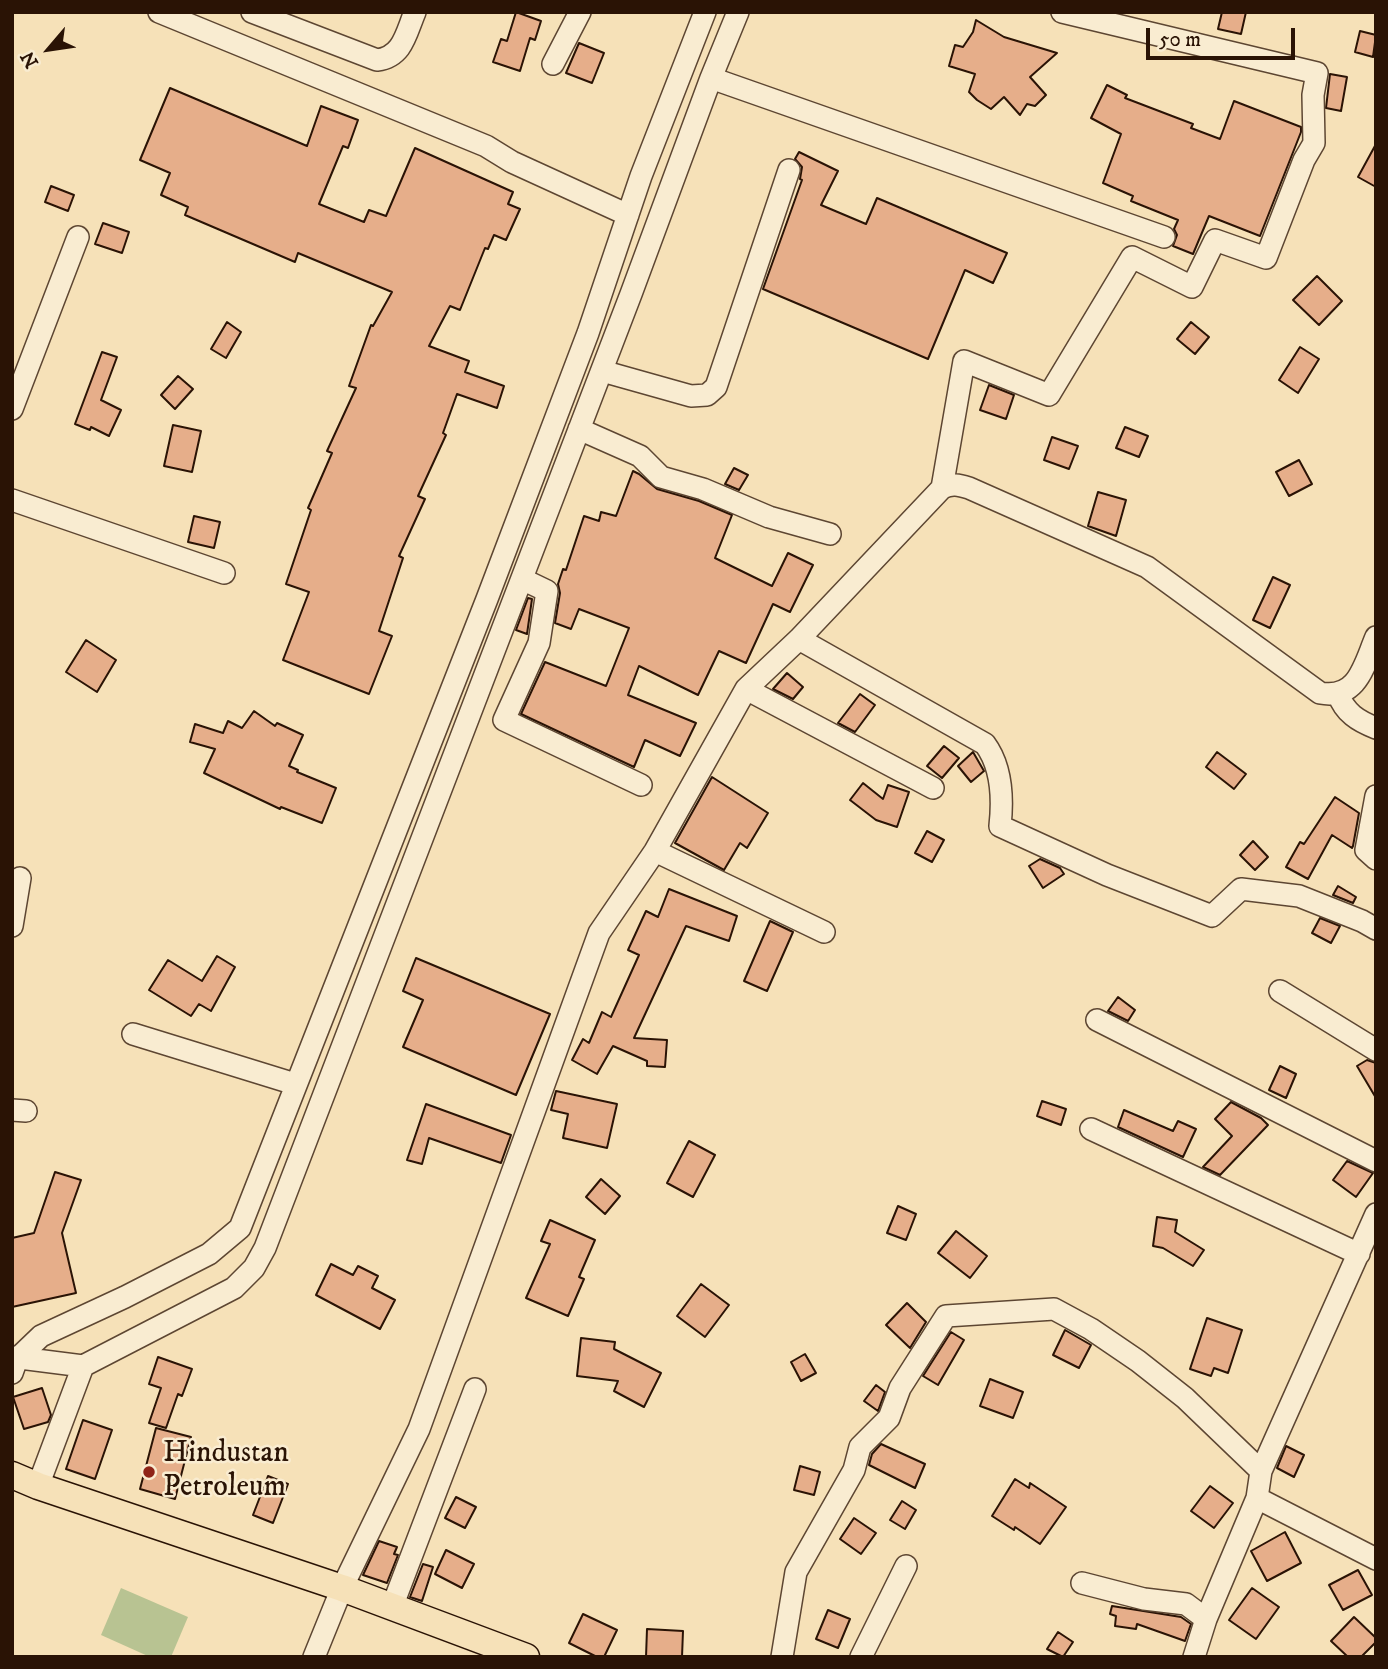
<!DOCTYPE html>
<style>
body{margin:0}
#map{position:relative;width:1388px;height:1669px;overflow:hidden;background:#f6e1b8;font-family:"IM FELL DW Pica",serif}
canvas{display:block}
.frame{position:absolute;inset:0;border:14px solid #2a1305;pointer-events:none}
.north{position:absolute;left:14px;top:14px;width:70px;height:70px;-webkit-text-stroke:5px #f9ecd1;paint-order:stroke;rotate:241deg;font-size:19px;font-weight:700;line-height:28px;text-align:center;color:#2a1305}
.north::after{content:'';display:block;margin:auto;width:24px;height:32px;background:#2a1305;clip-path:polygon(50% 0,100% 100%,50% 72%,0 100%)}
.scale{position:absolute;left:1146px;top:28px;width:149px;height:32px;box-sizing:border-box;border:4px solid #2a1305;border-top:0;padding-left:9px;font-size:21px;line-height:24px;white-space:nowrap;color:#2a1305;-webkit-text-stroke:5px #f9ecd1;paint-order:stroke}
</style>
<div id="map">
<canvas width="1388" height="1669"></canvas>
<div class="frame"></div>
<div class="north">N</div>
<div class="scale">50 m</div>
</div>
<script>
const c = document.querySelector('canvas').getContext('2d');
c.lineJoin = 'round';
function paint(path, color) { c.fillStyle = color; c.fill(path, 'evenodd'); }
function strokePath(path, color, width, dash) { c.strokeStyle = color; c.lineWidth = width; c.lineCap = dash ? 'butt' : 'round'; c.setLineDash(dash || []); c.stroke(path); }
function drawText(font, color, halo, rows, align = 'center') {
  c.font = font + ' "IM FELL DW Pica",serif'; c.lineWidth = 5; c.setLineDash([]); c.textBaseline = 'middle'; c.strokeStyle = halo; c.fillStyle = color; for (const [text, x, y, turn = 0] of rows) {
    c.save(); c.translate(x, y); c.rotate((+turn || 0) * Math.PI / 180); c.textAlign = isNaN(turn) ? turn : align; if (halo) c.strokeText(text, 0, 0); c.fillText(text, 0, 0); c.restore();
  }
}
paint(new Path2D(`
 M121,1588L188,1617L171,1657H150L101,1635Z`), '#b8c392');
const building = new Path2D(`
 M516,12L541,21L535,40L530,38L520,71L493,62L501,39L507,41Z
 M1222,12H1246L1241,34L1218,29Z
 M976,20L1004,37L1057,53L1030,77L1046,95L1035,106L1027,104L1020,115L1004,97L991,109L977,100L969,92L975,74L949,66L955,45L963,47L973,32Z
 M1360,31L1376,35L1373,57L1355,52Z
 M579,43L604,53L592,83L566,73Z
 M1330,74L1347,77L1341,111L1326,108Z
 M1107,85L1127,95L1125,98L1193,124L1191,128L1220,139L1234,101L1301,127V132L1260,236L1209,216L1193,254L1173,246L1177,235L1174,229L1178,220L1131,201L1133,196L1103,183L1121,134L1091,118Z
 M170,88L307,146L321,106L358,120L348,148L343,146L319,204L364,222L369,210L386,216L415,148L513,192L508,204L520,209L506,240L494,235L488,249L485,248L460,310L450,306L429,346L469,361L465,372L504,386L497,408L457,394L443,433L446,435L418,496L425,499L399,556L403,558L379,631L392,636L369,694L283,660L309,592L286,584L311,510L308,508L332,453L327,451L356,388L349,386L371,325L373,326L392,292L298,253L295,262L185,215L188,207L161,195L170,173L140,160Z
 M1376,144V187L1358,177Z
 M799,152L838,171L821,205L866,224L877,198L1007,253L993,283L965,270L928,359L763,289L802,180L800,179L802,167L795,159Z
 M51,186L74,195L68,211L45,202Z
 M103,223L129,232L122,253L95,244Z
 M1317,276L1342,301L1319,325L1293,300Z
 M227,322L241,332L226,358L211,349Z
 M1191,322L1209,337L1195,354L1177,339Z
 M1300,347L1319,359L1298,393L1279,380Z
 M102,352L117,357L101,400L121,410L109,436L91,427L90,430L75,424Z
 M178,376L193,389L175,409L161,395Z
 M989,385L1014,395L1006,419L980,410Z
 M173,425L201,431L192,472L164,466Z
 M1125,427L1148,436L1139,457L1116,448Z
 M1052,437L1078,446L1069,469L1044,460Z
 M1299,460L1312,484L1289,496L1276,472Z
 M734,468L748,475L739,490L725,484Z
 M633,471L639,474L657,489L699,501L732,515L715,558L772,586L788,553L813,565L790,612L773,604L746,663L719,651L698,695L639,666L628,695L696,723L680,756L645,740L634,767L521,714L545,662L606,686L629,628L579,609L571,629L555,623L560,593L558,584L563,569L566,570L584,516L599,521L601,512L616,516Z
 M1098,492L1126,500L1116,536L1088,526Z
 M194,516L220,522L214,548L188,542Z
 M1273,577L1290,585L1270,628L1253,620Z
 M528,598L532,599L527,634L516,630Z
 M86,640L116,660L97,692L66,672Z
 M787,673L803,687L793,699L773,689Z
 M860,694L875,705L855,732L838,723Z
 M254,711L275,726L277,723L303,735L289,766L298,770L297,772L336,788L322,823L281,807L280,809L204,773L215,749L190,742L195,724L223,733L228,721L242,728Z
 M944,746L959,758L942,778L927,766Z
 M973,752L984,771L971,782L958,766Z
 M1217,752L1246,774L1234,789L1206,767Z
 M712,777L768,813L747,848L740,843L724,870L675,843Z
 M863,783L883,799L888,785L909,792L897,827L876,820L850,800Z
 M1335,797L1359,813L1353,846L1352,848L1332,835L1308,879L1286,867L1300,842L1304,844Z
 M927,831L944,840L932,862L915,853Z
 M1253,841L1268,857L1255,870L1240,855Z
 M1040,859L1060,868L1064,874L1043,888L1029,866Z
 M1338,886L1356,897L1353,903L1333,895Z
 M669,889L737,916L729,941L686,926L634,1038L667,1040L665,1067L647,1066V1061L613,1046L597,1074L572,1060L583,1039L589,1043L602,1012L611,1017L639,955L628,950L646,911L658,917Z
 M1320,918L1340,926L1331,943L1312,933Z
 M770,921L793,932L767,991L744,981Z
 M217,956L235,967L211,1011L199,1004L191,1016L149,990L168,960L202,981Z
 M416,958L550,1014L516,1095L403,1047L423,1000L403,991Z
 M1118,997L1135,1010L1128,1021L1108,1011Z
 M1367,1060L1376,1063V1098L1357,1066Z
 M1280,1066L1296,1074L1286,1098L1269,1090Z
 M556,1091L617,1104L607,1148L563,1138L568,1114L551,1110Z
 M1042,1101L1066,1109L1061,1125L1037,1116Z
 M1231,1102L1261,1118L1268,1125L1220,1175L1203,1167L1232,1136L1215,1119Z
 M426,1104L511,1135L501,1163L429,1138L422,1164L407,1160Z
 M1124,1110L1173,1131L1178,1121L1196,1129L1183,1157L1118,1127Z
 M689,1141L715,1155L693,1197L667,1183Z
 M1347,1161L1373,1173L1356,1197L1333,1180Z
 M55,1172L81,1180L62,1233L76,1293L12,1307V1238L34,1233Z
 M601,1179L620,1196L605,1214L586,1197Z
 M898,1206L916,1214L906,1240L887,1233Z
 M1157,1217L1177,1220L1175,1232L1204,1250L1193,1266L1163,1248L1153,1246Z
 M550,1220L595,1240L579,1277L584,1279L568,1316L526,1298L550,1244L541,1241Z
 M956,1231L987,1256L970,1278L938,1253Z
 M331,1264L353,1275L358,1266L378,1276L372,1288L395,1300L380,1329L316,1295Z
 M701,1284L729,1305L705,1337L677,1316Z
 M907,1303L926,1322L910,1348L886,1325Z
 M1207,1318L1242,1330L1228,1373L1214,1368L1211,1376L1190,1369Z
 M1065,1330L1091,1345L1079,1368L1053,1355Z
 M951,1332L964,1340L938,1385L923,1376Z
 M581,1338L615,1342L614,1349L661,1373L644,1407L614,1391L618,1381L577,1376Z
 M805,1354L816,1373L801,1381L791,1362Z
 M158,1357L192,1369L182,1396L178,1394L166,1428L149,1423L161,1388L149,1384Z
 M990,1379L1023,1392L1013,1418L980,1406Z
 M876,1385L885,1392L878,1411L864,1401Z
 M42,1388L51,1415L48,1422L24,1429L13,1397Z
 M83,1420L112,1430L95,1479L66,1469Z
 M156,1428L191,1437L175,1499L140,1489Z
 M881,1444L925,1464L915,1488L869,1465L872,1454Z
 M1286,1446L1304,1455L1294,1477L1277,1468Z
 M800,1466L820,1472L814,1495L794,1490Z
 M268,1476L288,1484L273,1523L253,1515Z
 M1015,1479L1029,1488L1030,1483L1066,1507L1040,1544L1015,1527L1014,1530L992,1516Z
 M1210,1486L1233,1503L1214,1528L1191,1511Z
 M456,1497L476,1507L465,1528L445,1518Z
 M902,1501L916,1510L905,1529L890,1520Z
 M854,1518L876,1533L861,1554L840,1539Z
 M1285,1532L1301,1563L1267,1581L1251,1551Z
 M379,1541L397,1547L394,1554L398,1555L387,1583L363,1575Z
 M446,1550L474,1564L462,1588L435,1574Z
 M423,1564L433,1567L422,1601L410,1597Z
 M1358,1570L1372,1595L1343,1610L1329,1585Z
 M1252,1588L1279,1607L1256,1639L1229,1620Z
 M1112,1606L1181,1617L1191,1624L1185,1641L1137,1624L1136,1629L1115,1626L1116,1616L1110,1614Z
 M828,1610L850,1619L838,1648L816,1639Z
 M583,1614L617,1630L604,1657H597L569,1643Z
 M1354,1617L1376,1638V1642L1361,1657H1348L1331,1641Z
 M647,1629L683,1631L682,1657H646Z
 M1058,1632L1073,1642L1063,1657L1047,1649Z`);
paint(building, '#e6ae8a');
strokePath(building, '#2a1305', 2);
const minor = new Path2D(`
 M159,12L486,146L512,162L628,215
 M252,12L377,60C403,57 406,33 415,12
 M553,64L580,12
 M711,78L1164,237
 M602,371L691,396L707,395L716,387L789,170
 M12,409L78,237
 M579,429L640,456L661,477L703,489L769,517L830,534
 M942,488L964,361L1049,395L1132,257L1192,287L1215,240L1266,258L1304,160L1314,143L1313,95L1317,73L1062,12
 M12,500L224,573
 M522,579L547,591L539,643L504,720L641,785
 M799,639L985,744C1002,767 1003,799 1000,826L1107,875L1212,916L1241,889L1299,896L1362,921L1376,929
 M746,689L933,788
 M1338,694C1345,713 1358,721 1376,728
 M1376,796L1366,850L1376,859
 M655,851L824,932
 M12,926L20,878
 M1280,991L1376,1050
 M1097,1020L1376,1161
 M133,1034L295,1084
 M12,1110L26,1111
 M1091,1129L1359,1254
 M12,1357L83,1366
 M12,1373L17,1359L41,1336L125,1297L209,1254L240,1228L487,599L588,333L641,176L705,12
 M38,1486L83,1366L234,1288L254,1268L265,1248L631,294L711,78L738,12
 M1257,1498L1376,1559
 M1082,1583L1144,1599L1186,1604L1206,1619
 M392,1607L475,1389
 M314,1657L342,1588L419,1429L599,933L655,851L746,689L799,639L942,488C952,483 959,485 969,488L1147,567L1320,693C1358,700 1364,665 1376,637
 M782,1657L796,1572L854,1470L860,1447L889,1418L900,1388L946,1316L1054,1309L1091,1329L1138,1361L1185,1398L1261,1471
 M861,1657L906,1566
 M1194,1657L1206,1619L1257,1498L1261,1471L1376,1214`);
const major = new Path2D(`
 M12,1475L38,1486L342,1588L526,1657`);
strokePath(minor, '#5d4632', 24);
strokePath(major, '#2a1305', 29);
strokePath(minor, '#f9ecd1', 21);
strokePath(major, '#f6e1b8', 26);
for (const [x, y, r, color] of [
 [149,1472,7,"#8f2418"]
]) { const dot = new Path2D(); dot.arc(x, y, r, 0, 2 * Math.PI); c.fillStyle = color; c.fill(dot); strokePath(dot, '#f9ecd1', 2.5); }
drawText('30px', '#2a1305', '#f9ecd1', [
 ["Hindustan",163,1455],
 ["Petroleum",163,1489]
], 'left');
</script>
